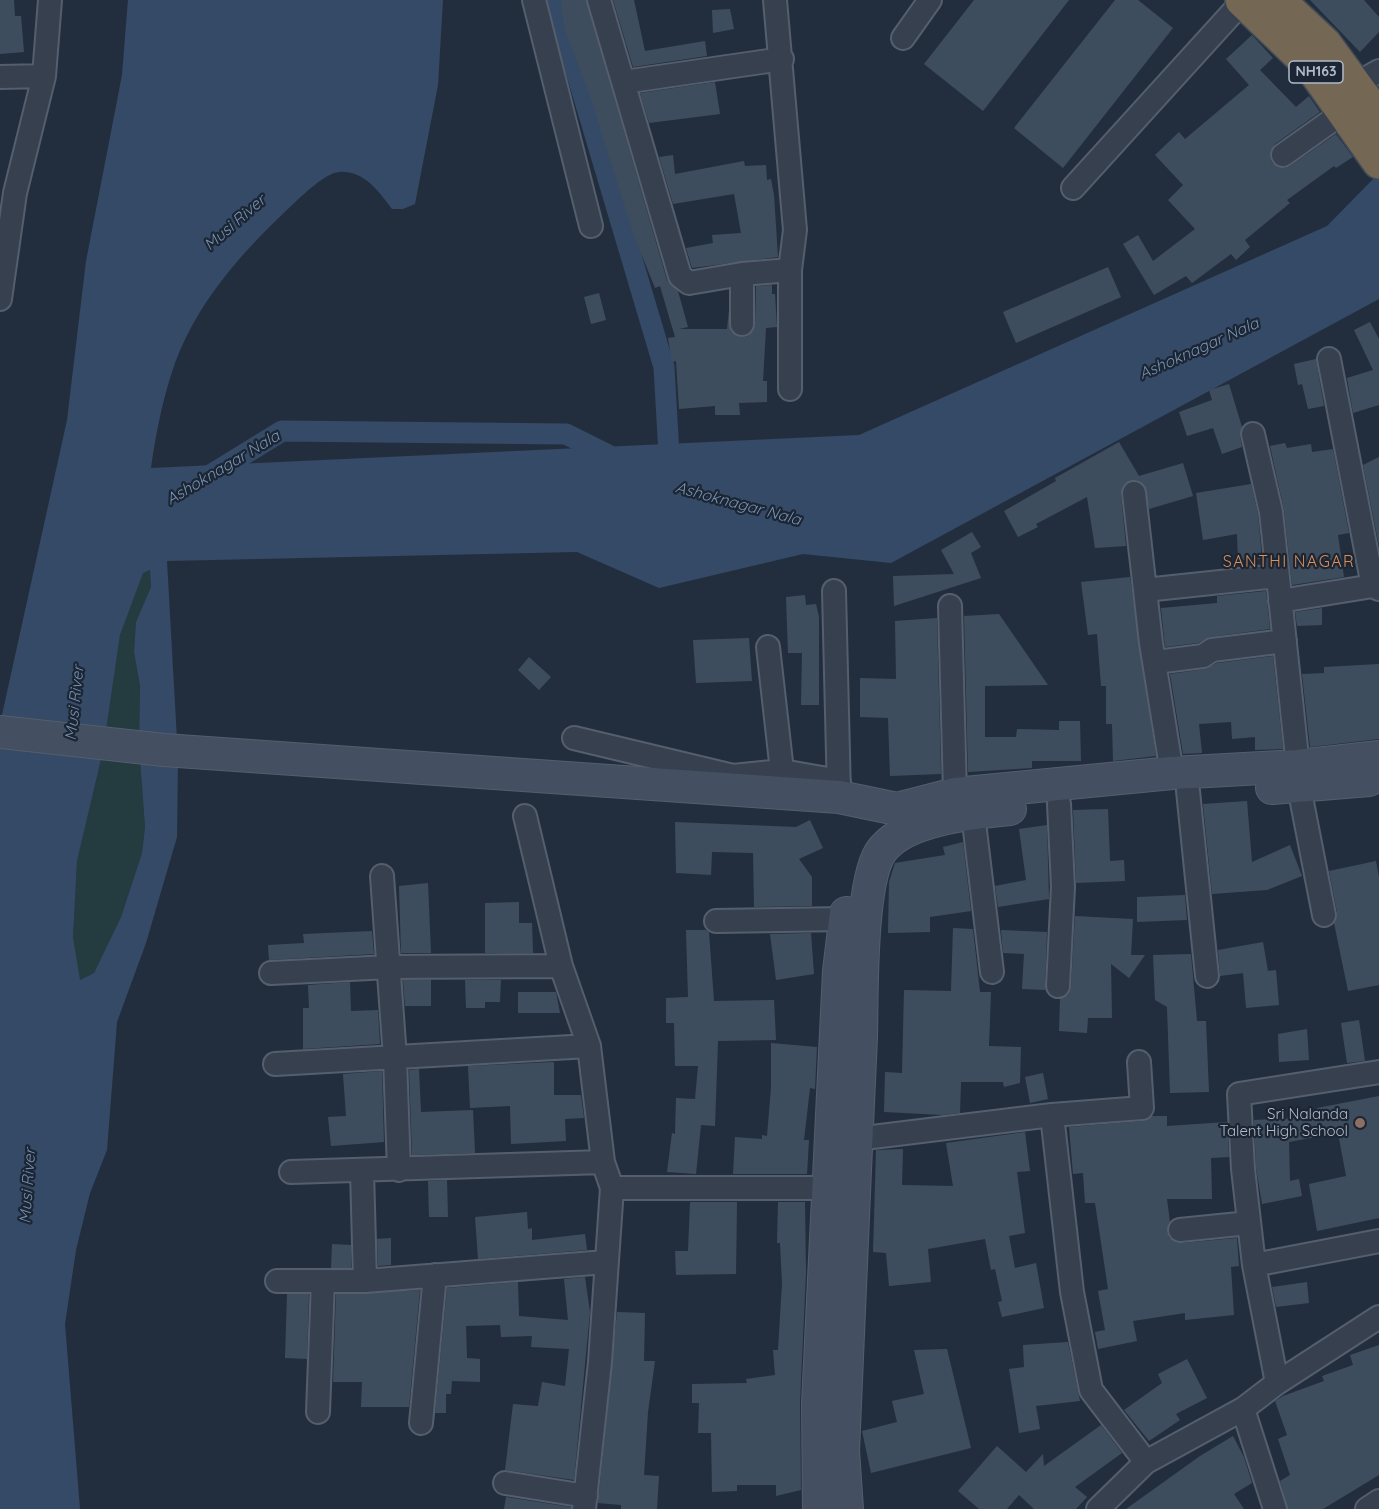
<!DOCTYPE html>
<style>
body{margin:0}
canvas{display:block;background:#222e3e}
</style>
<canvas width="1379" height="1509"></canvas>
<script>
const c = document.querySelector('canvas').getContext('2d');
c.lineJoin = 'round';
function paint(path, color) { c.fillStyle = color; c.fill(path, 'evenodd'); }
function strokePath(path, color, width, dash) { c.strokeStyle = color; c.lineWidth = width; c.lineCap = dash ? 'butt' : 'round'; c.setLineDash(dash || []); c.stroke(path); }
function drawText(font, color, halo, rows, align = 'center') {
  c.font = font + ' Quicksand,sans-serif'; c.lineWidth = 4.5; c.setLineDash([]); c.textBaseline = 'middle'; c.strokeStyle = halo; c.fillStyle = color; for (const [text, x, y, turn = 0] of rows) {
    c.save(); c.translate(x, y); c.rotate((+turn || 0) * Math.PI / 180); c.textAlign = isNaN(turn) ? turn : align; if (halo) c.strokeText(text, 0, 0); c.fillText(text, 0, 0); c.restore();
  }
}
paint(new Path2D(`
 M150,570L151,587L136,622L134,652L140,686L139,746L145,827L142,853L121,917L94,973L79,980L73,937L77,861L103,751L120,635L143,572Z`), '#243c3f');
paint(new Path2D(`
 M128,0H443L438,85L415,204L403,209H392C379,192 364,170 339,172C325,173 302,196 291,206C241,253 192,307 171,375C162,403 155,438 151,468L859,435L1327,226L1379,173V299L891,563L803,554L659,588L577,552L167,561L178,758L177,837L146,943L117,1022L107,1150L90,1193L76,1250L65,1324L80,1509H0V724L67,420L86,261L122,75ZM150,570L151,587L136,622L134,652L140,686L139,746L145,827L142,853L121,917L94,973L80,980L73,937L77,861L103,751L120,635L143,573Z`), '#354a66');
strokePath(new Path2D(`
 M555,0L664,367L670,472
 M204,479L282,431L566,434L618,460`), '#354a66', 21);
paint(new Path2D(`
 M0,0H14L15,16H21L24,52L0,54Z
 M561,0H586L667,280L678,291L688,327L679,329H727L729,310L731,331L741,337L748,336L755,325L756,286L772,285V294H775L777,327L766,328L763,381H767V402L739,403L740,415H715V406L679,409L676,361L672,362L668,338L675,337L660,286L655,288L634,236L591,99L564,27Z
 M613,0H634L645,51L705,41L707,56L633,67Z
 M974,0H1069L983,111L924,64Z
 M1115,0H1138L1173,28L1063,168L1014,128Z
 M1310,0H1364L1379,17V32L1360,52Z
 M730,9L734,29L713,33L712,10Z
 M1252,35L1273,58L1260,70L1296,107L1309,96L1320,112L1275,144L1270,156L1272,163L1284,168L1290,166L1336,134L1353,157L1336,168L1334,166L1287,200L1290,203L1245,240L1250,247L1236,260L1231,254L1192,283L1186,276L1154,295L1123,244L1138,235L1153,261L1195,229L1168,200L1183,185L1155,155L1179,132L1185,139L1249,85L1226,59Z
 M715,82L720,114L649,123L640,93Z
 M673,155L675,174L744,161L745,166L766,165L767,180L771,179L774,195L778,257L692,268L686,248L713,243L712,235L741,233L734,194L673,204L659,157Z
 M1108,267L1121,297L1016,343L1003,312Z
 M599,293L606,320L591,324L584,297Z
 M1370,322L1379,339V405L1353,413L1347,378L1373,370L1354,330Z
 M1316,359L1324,406L1308,409L1302,384L1298,385L1294,364Z
 M1229,384L1242,427L1240,436L1242,447L1222,454L1213,428L1187,436L1179,412L1212,400L1209,390Z
 M1119,442L1139,476L1183,463L1193,496L1149,509L1144,485L1133,480L1126,483L1121,495L1126,546L1095,548L1087,497L1036,524L1038,527L1018,537L1004,511L1056,481L1055,478Z
 M1285,443L1287,448L1311,444L1312,452L1333,449L1349,533L1338,535L1344,577L1292,585L1284,510L1270,446Z
 M1379,457V546L1363,465Z
 M1251,484L1258,514L1262,559L1238,560L1237,534L1203,540L1196,493Z
 M972,532L981,547L971,553L981,578L894,606L893,576L954,574L941,550Z
 M1130,577L1156,756L1113,761L1112,724H1106V686H1101L1097,634L1088,635L1081,582Z
 M1266,591L1270,629L1210,637L1198,643L1165,647L1161,608L1217,603V596Z
 M805,595L806,605L816,604L819,617V705H801L802,653H788L786,597Z
 M1322,608V625L1297,626L1295,612Z
 M999,614L1048,685L985,686V737H1016L1017,729L1059,730V721H1080L1081,761H1032V768L968,772L964,616Z
 M937,618L941,774L890,776L888,718L860,717V678L896,679L895,621Z
 M749,638L752,681L696,683L693,640Z
 M1273,656L1283,749L1255,750V737L1232,739L1231,722L1199,724L1202,753L1183,754L1170,674L1205,669L1217,663Z
 M529,657L551,677L539,690L518,670Z
 M1379,664V739L1310,747L1302,674L1324,673V667Z
 M1247,801L1252,862L1290,845L1302,876L1267,890L1212,894L1203,804Z
 M1108,809L1110,861L1124,860L1125,881L1076,883L1073,810Z
 M810,820L823,848L799,859L812,877V906L754,907L753,853L712,852L711,875L676,873L675,822L796,827Z
 M1047,825L1049,899L998,907L995,886L1026,880L1019,829Z
 M963,842L971,911L930,917V932L888,933L889,882L895,863L945,855L943,847Z
 M1376,861L1379,877V985L1348,991L1334,923L1337,912L1329,871Z
 M428,883L431,953H401L399,886Z
 M1185,895L1187,920L1137,922V897Z
 M519,902V923H532L533,953H485V903Z
 M1075,916L1133,919L1131,955H1145L1129,978L1111,964L1112,1018H1088L1087,1033L1059,1031L1060,999L1069,994L1071,987Z
 M953,928L973,929L980,992H991L989,1046L1021,1047L1020,1083L1004,1087L1003,1082H961L960,1113L943,1115L884,1112L885,1072L902,1073L904,990L951,991Z
 M686,930H706L709,932L714,1001L774,1000L776,1040L718,1041L715,1126L701,1125L696,1174L667,1172L672,1133L675,1134L676,1098L695,1099L698,1066H675L674,1023H666V998L688,997Z
 M1001,930L1047,932L1045,990L1022,989L1024,954L1003,953Z
 M372,931L374,954L269,960L268,945L304,943L303,934Z
 M811,933L814,974L776,980L770,934Z
 M1263,942L1268,971L1276,970L1279,1005L1246,1008L1243,973L1220,976L1218,950Z
 M1191,954L1197,1021H1206L1209,1092L1170,1093L1167,1007L1155,1000L1153,955Z
 M403,980H431V1006H405Z
 M465,980H501L500,1002H485V1008H466Z
 M350,982L351,1011L378,1010L380,1044L303,1049V1008H309L308,985Z
 M518,992H556L560,1013H518Z
 M1359,1020L1365,1061L1347,1063L1341,1023Z
 M1307,1029L1309,1060L1279,1062L1278,1034Z
 M771,1043L817,1047L815,1089L810,1088L804,1140H809L807,1174H733L735,1137L762,1139V1135L767,1136L771,1088Z
 M554,1062V1095H581L584,1118L565,1119L566,1141L511,1144L510,1106L470,1108L468,1066Z
 M419,1069L421,1112L473,1110L475,1153L412,1155L409,1070Z
 M382,1071L384,1142L331,1146L328,1117L346,1116L343,1074Z
 M1043,1073L1048,1099L1030,1103L1025,1077Z
 M1379,1096V1218L1317,1231L1309,1184L1346,1176L1338,1133L1289,1142L1290,1181L1299,1179L1302,1196L1262,1204L1256,1168L1254,1120L1318,1117L1317,1108Z
 M1152,1116H1167V1126L1227,1122L1229,1157L1211,1158L1212,1199H1167L1170,1222L1167,1231L1169,1238L1181,1243L1237,1238L1239,1266L1231,1267L1234,1315L1185,1320V1313L1133,1321L1137,1341L1098,1349L1095,1332L1105,1330L1098,1291L1108,1289L1095,1203H1085L1083,1173L1073,1174L1069,1127L1143,1121Z
 M1025,1132L1030,1171L1017,1172L1025,1233L1009,1236L1015,1268L1036,1263L1044,1308L1002,1317L998,1302L1002,1301L995,1269L991,1270L985,1239L928,1249L931,1282L889,1286L886,1253L873,1252L876,1150L903,1149L902,1185L953,1186L946,1143Z
 M447,1180L448,1217H429L428,1181Z
 M690,1202H737L736,1274L676,1275L675,1251H688Z
 M778,1202H805L806,1273L800,1403L801,1490L776,1496V1485H737V1491L712,1492L711,1433H698L699,1403H692V1384L747,1383L746,1379L775,1375L773,1350H778L782,1283L780,1243H777Z
 M527,1212L528,1229L532,1228V1240L585,1234L587,1250L478,1259L475,1217Z
 M391,1238V1265L378,1266L377,1239Z
 M332,1244L351,1245V1268H331Z
 M585,1277L590,1312L574,1480L505,1470L513,1404L538,1406L542,1382L565,1386L569,1349L531,1347L532,1336L501,1337L500,1325L466,1326L467,1358L480,1359V1382L452,1381L451,1394H446V1413H435L447,1288L518,1282L519,1316L568,1320L564,1279Z
 M1307,1282L1309,1303L1276,1307L1272,1287Z
 M420,1290L409,1407H361L362,1382H333L336,1294Z
 M287,1294H309L307,1359L285,1358Z
 M617,1312L645,1313L644,1361H655L648,1412L644,1475L659,1476L657,1509H621V1505L598,1503Z
 M1068,1342L1080,1401L1036,1406L1040,1429L1019,1433L1009,1369L1024,1367L1023,1345Z
 M1379,1345V1475L1323,1509H1288L1280,1481L1290,1475L1278,1439L1287,1435L1275,1401L1283,1396L1324,1381L1322,1376L1353,1365L1350,1355Z
 M947,1349L971,1448L871,1473L862,1431L897,1422L892,1401L924,1394L914,1350Z
 M1187,1359L1207,1398L1176,1414L1180,1420L1149,1441L1124,1410L1162,1383L1158,1374Z
 M1101,1425L1122,1453L1075,1487L1087,1497L1076,1509H1034L1019,1495L1007,1509H979L958,1491L997,1446L1026,1472L1043,1454L1044,1466Z
 M1233,1436L1244,1457L1252,1483L1234,1494L1244,1509H1126L1200,1456Z
 M506,1497L571,1507V1509H504Z`), '#3e4d5d');
const street = new Path2D(`
 M534,0L591,226
 M599,0L680,276L689,283L742,274L790,270
 M775,0L795,230L790,270V389
 M903,38L930,0
 M0,77L44,76
 M624,82L782,59
 M1356,84L1379,71
 M1283,155L1345,111
 M1073,188L1243,1
 M0,299L15,193L44,76L50,0
 M742,324V274
 M1329,359L1373,586L1379,589
 M1253,434L1271,512L1298,766
 M1134,493L1151,643L1172,773
 M1145,590L1277,576
 M834,591L839,795
 M1280,601L1373,586
 M950,606L955,794
 M768,647L782,771
 M1156,662L1203,656L1212,650L1285,641
 M574,738L733,776L782,771L839,781
 M1299,787L1324,915
 M1188,791L1207,976
 M973,814L992,972
 M525,816L561,966L589,1046L603,1162L612,1188L600,1362L584,1509
 M382,876L395,1058L399,1170
 M716,921L845,919
 M271,973L389,967L561,966
 M1058,986L1063,887L1059,804
 M275,1064L589,1046
 M1052,1115L1072,1292L1091,1390L1146,1462
 M856,1139L1052,1115L1142,1108L1139,1062
 M362,1171L365,1281
 M291,1172L603,1162
 M612,1188H841
 M1180,1230L1249,1223
 M1254,1265L1379,1241
 M277,1281H365L606,1262
 M1277,1383L1254,1265L1243,1169L1239,1094L1379,1072
 M1243,1409L1275,1509
 M318,1412L323,1281
 M421,1423L435,1275
 M505,1483L586,1496
 M1098,1509L1146,1462L1243,1409L1277,1383L1379,1317
 M1367,1509L1379,1501`);
const secondary = new Path2D(`
 M0,732L164,750L839,797L897,809L955,794L1172,773L1298,766L1379,757
 M1272,788L1369,780
 M819,1509L818,1403L839,971L846,913
 M847,1509L843,1451C848,1313 855,1175 861,1037C862,995 860,886 880,853C901,820 975,812 1010,809`);
const highway = new Path2D(`
 M1242,0L1311,66L1379,162
 M1278,0L1325,44L1379,118`);
strokePath(street, '#545e6c', 26);
strokePath(secondary, '#545e6c', 34);
strokePath(highway, '#414b59', 36);
strokePath(street, '#36404e', 22);
strokePath(secondary, '#444f61', 32);
strokePath(highway, '#746753', 33);
for (const [x, y, r, color] of [
 [1360,1123,6,"#8d6e63"]
]) { const dot = new Path2D(); dot.arc(x, y, r, 0, 2 * Math.PI); c.fillStyle = color; c.fill(dot); strokePath(dot, '#1b2533', 2); }
for (const [x, y, w] of [
 [1316,72,54]
]) { const box = new Path2D(); box.roundRect(x - w / 2, y - 11, w, 22, 4.5); c.fillStyle = '#1b2533'; c.fill(box); strokePath(box, '#b2bbc9', 1.5); }
drawText('bold 14px', '#b2bbc9', null, [
 ["NH163",1316,72]
]);
drawText('15px', '#b2bbc9', '#1b2533', [
 ["Sri Nalanda",1348,1114],
 ["Talent High School",1348,1131]
], 'right');
drawText('italic 16px', '#7892b2', '#1b2533', [
 ["Musi River",235,223,-41],
 ["Ashoknagar Nala",1199,349,-24],
 ["Ashoknagar Nala",223,468,-31],
 ["Ashoknagar Nala",738,504,15],
 ["Musi River",75,703,-84],
 ["Musi River",28,1186,-86]
]);
c.letterSpacing = '1.5px';
drawText('16px', '#da905b', '#1b2533', [
 ["SANTHI NAGAR",1289,562]
]);
c.letterSpacing = '0px';
</script>
